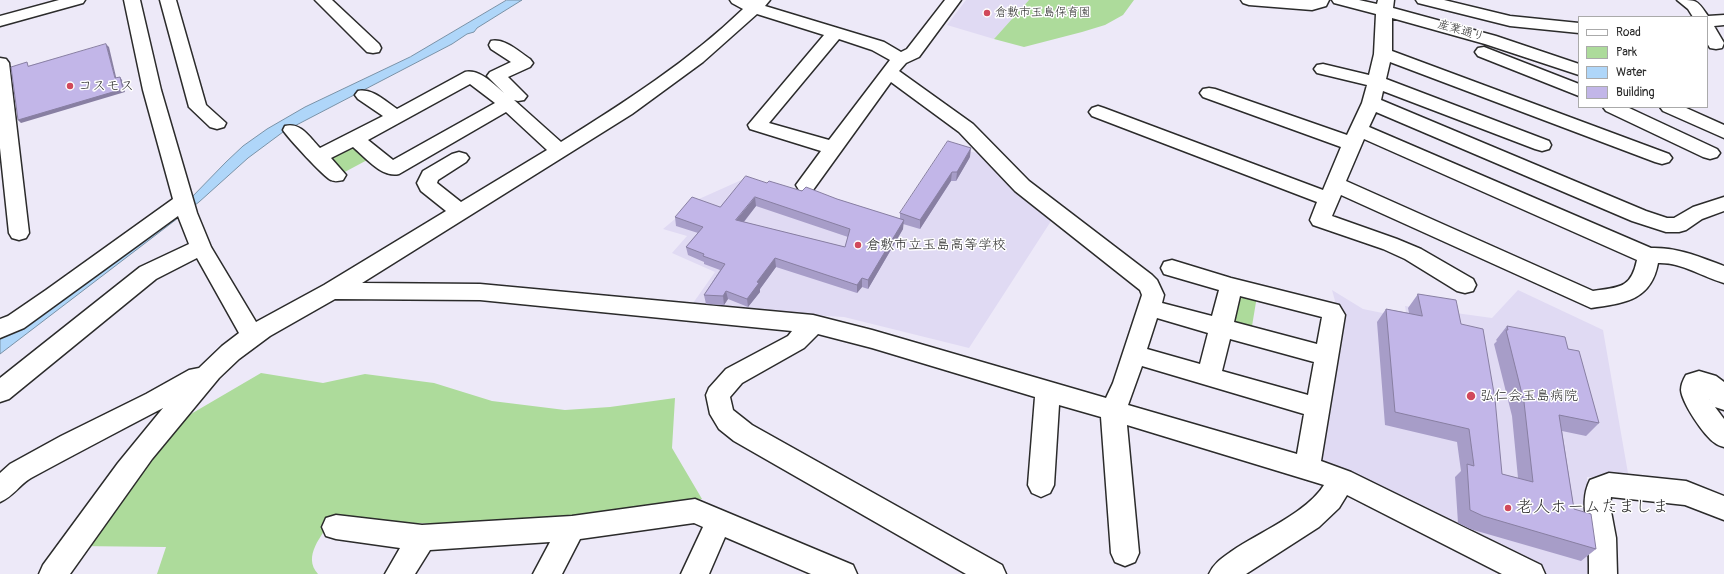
<!DOCTYPE html>
<meta charset="utf-8">
<style>
body{margin:0}
#map{position:relative;width:1724px;height:574px;overflow:hidden;background:#ede9f8;font-family:Pangolin,sans-serif}
canvas{display:block}
.legend{position:absolute;left:1578px;top:16px;width:130px;height:92px;box-sizing:border-box;background:#fff;border:1px solid #aaa;margin:0;padding:5px 7px;list-style:none;font-size:12px;color:#2b2b2b}
.legend li{display:flex;align-items:center;gap:8px;height:20px}
.legend b{width:20px;border:1px solid #aaa}
</style>
<div id="map">
<canvas width="1724" height="574"></canvas>
<ul class="legend">
<li><b style="height:5px;background:#fff"></b>Road</li>
<li><b style="height:11px;background:#addb9b"></b>Park</li>
<li><b style="height:11px;background:#afd6f9"></b>Water</li>
<li><b style="height:11px;background:#c2b6e8"></b>Building</li>
</ul>
</div>
<script>
const c = document.querySelector('canvas').getContext('2d');
c.lineJoin = 'round';
function paint(path, color) { c.fillStyle = color; c.fill(path, 'evenodd'); }
function strokePath(path, color, width, dash) { c.strokeStyle = color; c.lineWidth = width; c.lineCap = dash ? 'butt' : 'round'; c.setLineDash(dash || []); c.stroke(path); }
function drawText(font, color, halo, rows, align = 'center') {
  c.font = font + ' Pangolin,"Klee One",sans-serif'; c.lineWidth = 3; c.setLineDash([]); c.textBaseline = 'middle'; c.strokeStyle = halo; c.fillStyle = color; for (const [text, x, y, turn = 0] of rows) {
    c.save(); c.translate(x, y); c.rotate((+turn || 0) * Math.PI / 180); c.textAlign = isNaN(turn) ? turn : align; if (halo) c.strokeText(text, 0, 0); c.fillText(text, 0, 0); c.restore();
  }
}
paint(new Path2D(`
 M966,0H1029L994,39L947,25Z
 M946,147L978,153L1053,218L969,348L844,317L760,312L691,306L715,272L672,253L687,236L663,229L699,199L746,178L896,224Z
 M1332,290L1363,309L1407,318L1405,306L1492,318L1518,290L1603,330L1629,479L1587,477V535L1593,574H1545L1318,462L1340,319Z`), '#e0daf3');
paint(new Path2D(`
 M1029,0H1134L1123,15L1105,25L1082,32L1024,47L994,39Z
 M356,145L371,158L341,174L327,159Z
 M1238,295L1257,296L1251,332L1229,324Z
 M261,373L323,383L365,374L434,383L492,401L565,410L610,407L675,398L672,448L702,499L592,514L438,524L332,519C322,536 302,556 318,574H157L166,547L78,546L155,435Z`), '#addb9b');
const water = new Path2D(`
 M507,0H522L477,28L474,32L467,34L452,44L283,132L248,158L199,202L0,354V337L190,199L226,162L243,146L267,129L305,107L410,57Z`);
paint(water, '#afd6f9');
strokePath(water, '#7a92a7', 1);
const minor = new Path2D(`
 M124,0H140L161,90L197,213L211,247L256,322L324,285L446,211L421,191L417,183L423,171L452,154L459,152L466,154L469,158L466,162L438,180L437,183L461,202L547,150L506,112L399,174C382,178 366,158 353,147L331,158L346,175L343,180C338,181 335,182 331,180C325,178 287,137 283,130L285,126C301,122 310,138 320,148L383,116L358,99L355,95L358,91C372,88 385,101 397,109L465,72C480,69 493,84 504,93L487,76L490,72L511,62L491,49L489,45L491,41C505,38 519,52 530,59L533,63L530,67L508,77L527,96L524,100L518,101L514,100L561,142C625,102 689,61 743,9L732,3L730,0H770L765,6L884,42L901,52L907,49L945,0H961L919,57L906,63L899,71L973,124L1029,181L1152,275L1157,280L1164,295L1162,303L1212,316L1219,290L1164,274L1161,268L1164,262L1172,260L1231,278L1339,305L1345,315L1321,461L1351,472L1541,565L1545,574H1502L1347,495L1339,508L1319,527L1246,574H1209C1214,563 1222,558 1232,551C1258,533 1308,512 1324,485L1127,425L1139,553L1135,562L1125,566L1115,562L1111,553L1101,417L1059,405L1054,485L1050,493L1041,497L1032,493L1028,485L1035,397L872,348L818,334L804,348L742,383L730,397L733,410L752,425L1002,565L1006,574H966L734,441L719,429L710,414L706,395L709,388L726,369L788,336L792,331L480,300L335,299L270,336L239,359L219,378L152,459L70,574H39L43,565L118,463L163,408C119,431 75,454 31,478C19,485 14,496 0,502V473L10,464L61,436L146,394L189,370L199,368L222,346L239,333L197,258L156,279L9,399L0,402V378L140,267L189,244L178,216L24,328L0,338V319L8,316L46,290L173,199L143,90ZM757,14L824,35L748,125L750,129L821,151L796,185L799,190L806,192L813,190L891,82L959,132L1015,191L1140,290L1142,295L1113,383L1106,398L872,330L813,315L480,284L362,283L632,114L703,62ZM839,39L872,50L890,60L829,140L769,123ZM470,84L495,103L393,160L368,140ZM1240,296L1322,317L1317,344L1234,322ZM1157,318L1208,333L1200,364L1147,349ZM1230,339L1314,362L1308,395L1222,371ZM1142,366L1304,414L1297,454L1128,405Z
 M160,0H176L206,105L226,123L224,127L217,129L210,127L189,107Z
 M315,0H332L379,44L381,48L379,52L373,53L367,52Z
 M1241,0H1329L1326,6L1312,10L1249,5L1243,3Z
 M1332,0H1359L1377,4L1378,0H1394L1393,8L1496,36L1579,64V75L1485,44L1392,18V51L1669,154L1672,158L1669,162L1662,164L1655,162L1390,62L1386,79L1549,141L1551,145L1549,149L1542,151L1535,149L1383,91L1381,100L1646,211L1667,218H1674L1693,207L1724,197V211L1702,219L1686,230L1679,232H1666L1632,221L1376,112L1369,127L1651,248C1677,247 1700,257 1724,266V283C1703,277 1681,262 1658,263C1651,301 1624,303 1591,308L1341,195L1332,216L1397,239L1421,249L1473,279L1476,285L1473,291L1465,293L1457,291L1405,259L1383,249L1313,225L1310,220L1317,202L1092,116L1089,112L1092,108L1098,106L1104,108L1323,190L1341,147L1203,97L1200,93L1203,89L1209,88L1215,89L1347,135L1362,103L1367,85L1317,73L1314,69L1317,65L1323,64L1369,75L1374,54L1376,14L1334,3ZM1364,139L1637,260C1631,289 1619,287 1593,291L1346,181Z
 M1416,0H1444L1510,16L1579,23V33L1510,26L1418,3Z
 M1677,0C1698,0 1697,0 1708,16L1724,15V25L1714,26L1724,43L1722,48L1716,49L1710,48L1707,43V17H1693L1688,9Z
 M1484,47L1579,84V96L1478,56L1475,52L1478,48Z
 M0,58L6,59L9,63L29,233L26,238L19,240L12,238L9,233L0,148Z
 M1603,107H1627L1717,149L1720,153L1717,157L1710,159L1703,157L1606,111Z
 M1660,107H1684L1724,125V138L1663,111Z
 M1699,371L1716,376L1724,382V410L1715,407L1706,395L1724,419V447C1721,446 1717,445 1715,443C1704,436 1682,403 1681,390C1681,385 1683,380 1686,375Z
 M1609,473L1686,481L1724,496V520L1685,505L1611,497L1610,506L1616,538L1617,574H1589C1589,562 1589,551 1588,539C1587,518 1580,500 1590,480Z
 M695,499L853,565L857,574H811L725,537L709,574H681L703,527L694,523L580,539L562,574H533L550,542L430,550L415,574H385L400,548L336,539L326,536L322,527L326,518L336,515L422,525L572,516Z`);
const highway = new Path2D(`
 M59,0H85L83,3L0,26V16Z`);
strokePath(minor, '#2b2b2b', 3);
strokePath(highway, '#2b2b2b', 3);
paint(minor, '#fff');
paint(highway, '#fff');
paint(new Path2D(`
 M970,157L956,181H951L920,229L903,224V229L868,289L862,287L857,293L776,267L760,289V292L748,307L728,299L724,305L706,304L704,295L720,270L704,264V262L688,255L686,247L698,233L676,226L675,217L720,207L767,183L837,199L900,219V213ZM756,206L848,237L845,247L744,222Z
 M1418,294L1461,324L1502,474L1518,478L1512,416L1494,344L1497,341L1496,340L1507,326L1568,349L1599,423L1586,436L1562,431L1574,509L1596,549L1581,561L1470,529L1458,523L1455,477L1461,471L1457,442L1385,425L1377,322L1386,309L1409,313L1408,308Z`), '#a79dc8');
paint(new Path2D(`
 M106,44L109,47L117,81L115,78Z
 M120,77L122,80L125,92L21,123L18,120Z
 M971,148L970,157L956,181L957,172Z
 M952,172L951,181L920,229V220Z
 M755,197L756,206L738,229L736,220Z
 M904,220L903,229L868,289V280Z
 M775,258L776,267L760,289V292L748,307L747,299L757,282Z
 M862,278V287L857,293V285Z
 M726,291L728,299L724,305L723,296Z`), '#887fa2');
const building = new Path2D(`
 M106,44L115,78L120,77L123,89L18,120L11,67L27,62L28,66Z
 M948,141L971,148L957,172H952L920,220L900,213Z
 M746,176L767,183L769,181L802,191L806,187L837,199L904,220L868,280L862,278L857,285L775,258L757,282L759,283L747,299L726,291L723,296L704,295L725,264L703,256L704,254L686,247L703,227L675,217L692,197L720,207ZM755,197L850,229L845,247L736,220Z
 M1418,294L1456,300L1461,324L1483,329L1495,399L1502,474L1533,482L1524,402L1506,330H1508L1507,326L1565,337L1568,349L1579,351L1599,423L1559,415L1574,509L1591,514L1596,549L1483,516L1470,510L1467,464L1474,466L1469,429L1395,412L1386,309L1422,316Z`);
paint(building, '#c2b6e8');
strokePath(building, '#887fa2', 1);
for (const [x, y, r, color] of [
 [987,13,4,"#d1495b"],
 [70,86,4,"#d1495b"],
 [858,245,4,"#d1495b"],
 [1471,396,5,"#d1495b"],
 [1508,508,4,"#d1495b"]
]) { const dot = new Path2D(); dot.arc(x, y, r, 0, 2 * Math.PI); c.fillStyle = color; c.fill(dot); strokePath(dot, '#fff', 1.5); }
drawText('12px', '#2b2b2b', '#fff', [
 ["倉敷市玉島保育園",995,13]
], 'left');
drawText('12px', '#2b2b2b', '#fff', [
 ["産業通り",1461,31,16]
]);
drawText('14px', '#2b2b2b', '#fff', [
 ["コスモス",78,86],
 ["倉敷市立玉島高等学校",866,245],
 ["弘仁会玉島病院",1480,396]
], 'left');
drawText('17px', '#2b2b2b', '#fff', [
 ["老人ホームたましま",1516,508]
], 'left');
</script>
